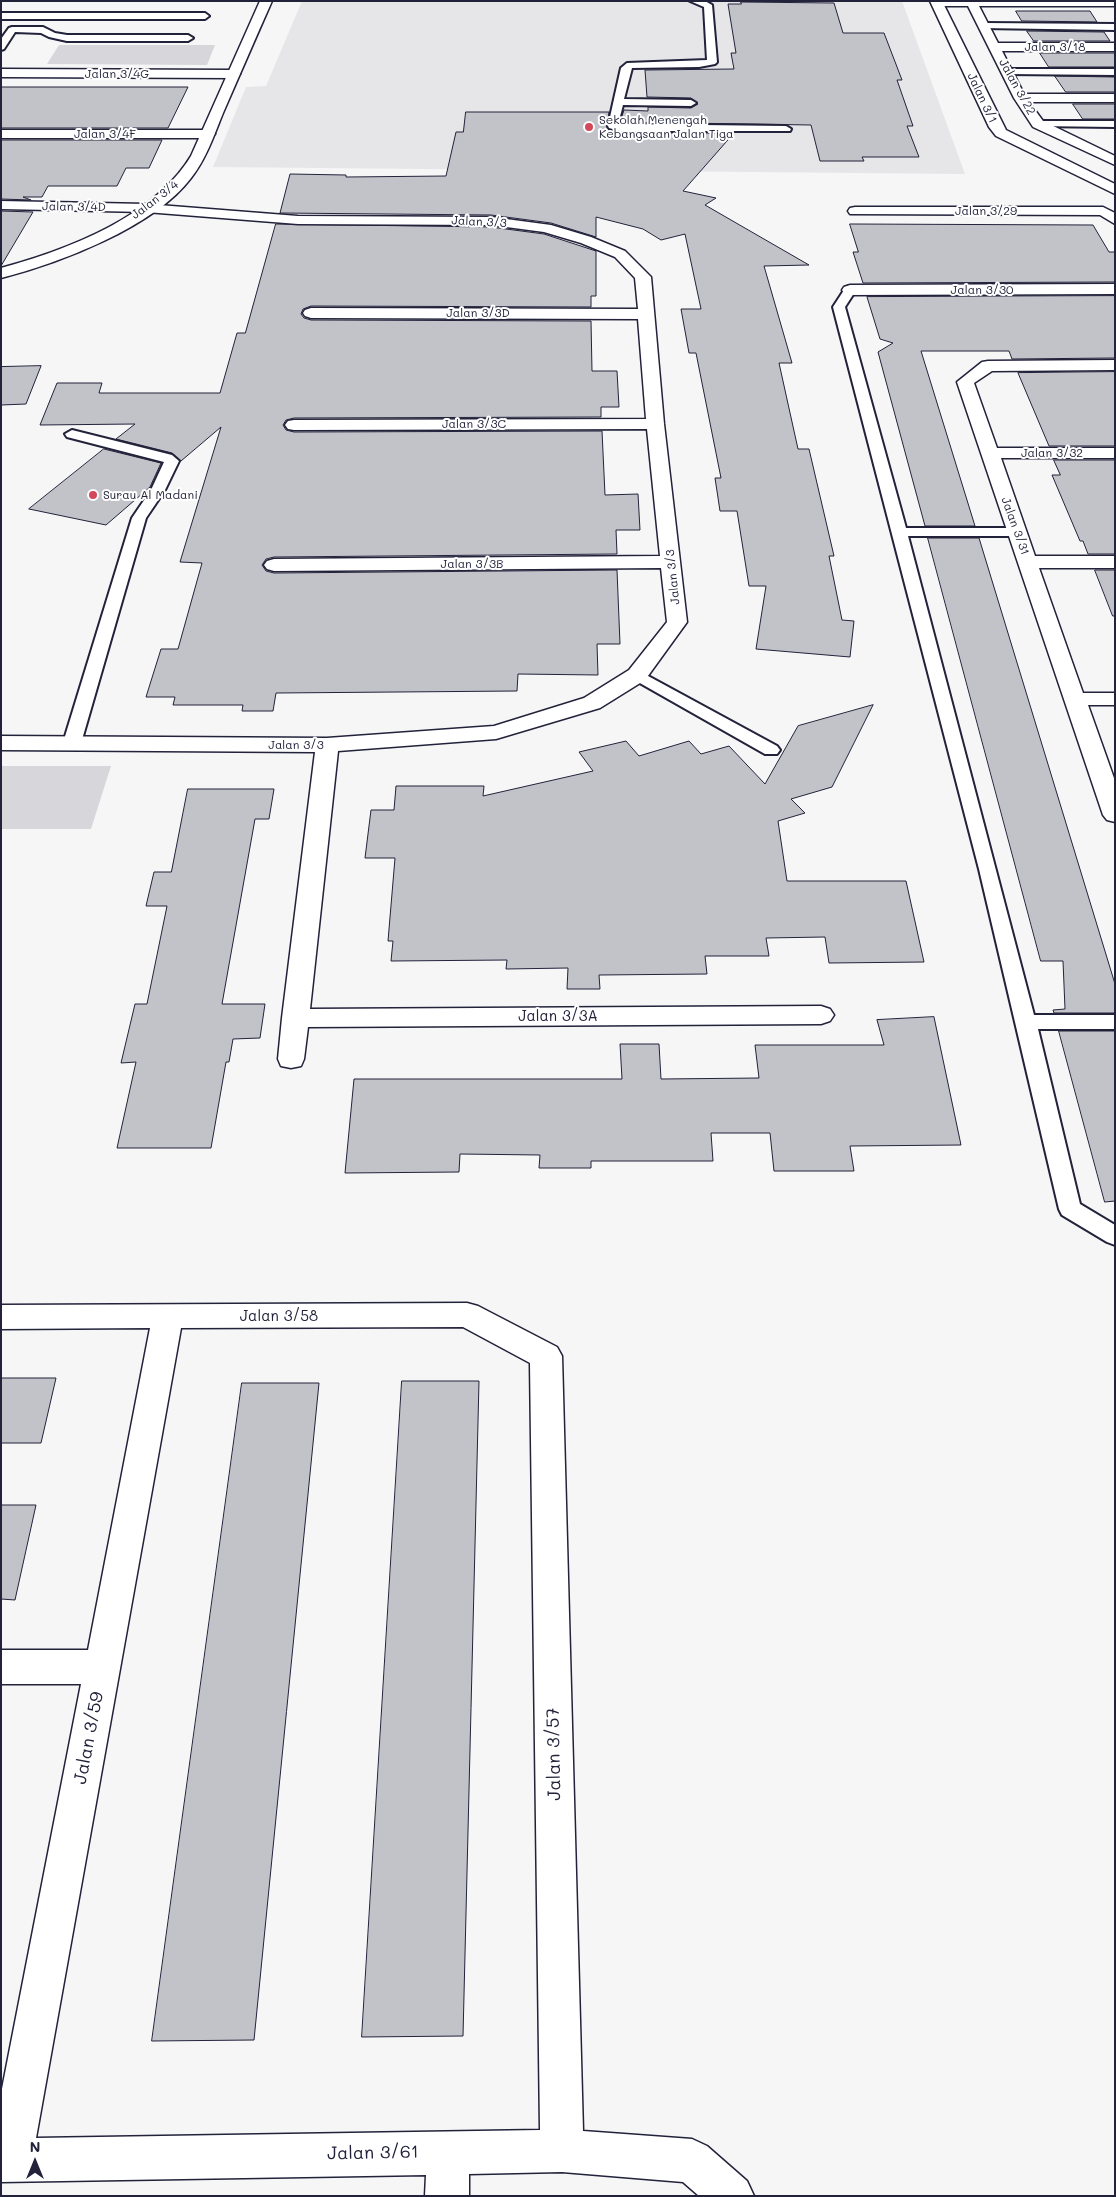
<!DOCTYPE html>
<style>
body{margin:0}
#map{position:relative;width:1116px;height:2197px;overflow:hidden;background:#f6f6f7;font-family:Mali,sans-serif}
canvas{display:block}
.frame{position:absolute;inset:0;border:2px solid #22223b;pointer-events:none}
.north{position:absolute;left:10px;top:2137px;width:50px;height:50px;-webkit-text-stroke:4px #fff;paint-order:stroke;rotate:0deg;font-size:14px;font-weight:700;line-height:20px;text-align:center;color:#22223b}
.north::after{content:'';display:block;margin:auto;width:18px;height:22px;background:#22223b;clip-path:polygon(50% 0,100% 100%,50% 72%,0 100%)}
</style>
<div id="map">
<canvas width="1116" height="2197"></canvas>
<div class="frame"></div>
<div class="north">N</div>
</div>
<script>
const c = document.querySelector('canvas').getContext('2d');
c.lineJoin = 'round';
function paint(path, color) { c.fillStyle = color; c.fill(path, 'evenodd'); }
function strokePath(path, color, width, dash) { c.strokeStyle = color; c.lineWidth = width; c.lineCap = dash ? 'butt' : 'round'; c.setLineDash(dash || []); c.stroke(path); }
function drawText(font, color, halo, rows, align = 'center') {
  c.font = font + ' Mali,sans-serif'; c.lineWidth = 4; c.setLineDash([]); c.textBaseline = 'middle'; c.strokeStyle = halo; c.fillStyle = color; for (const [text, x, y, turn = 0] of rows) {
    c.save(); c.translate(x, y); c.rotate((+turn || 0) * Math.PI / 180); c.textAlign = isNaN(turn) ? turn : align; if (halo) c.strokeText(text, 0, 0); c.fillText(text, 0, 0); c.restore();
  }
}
paint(new Path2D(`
 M302,1H902L965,174L213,167L246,87L266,86Z`), '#e6e6e9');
paint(new Path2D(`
 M59,45H215L207,65L47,64Z
 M1,766H111L91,829H1Z`), '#d7d7db');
const building = new Path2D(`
 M741,2L834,3L843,33H884L902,80H897L913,126H907L919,157H862L864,161H820L811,125L620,122L624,110L648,111V107L691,108L698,104L691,98L647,97L645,70L734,69L731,53H736L728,4H741Z
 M1016,11H1090L1097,22L1022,21Z
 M1027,31L1104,32L1110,41H1034Z
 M1040,53H1115V67H1049Z
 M1055,76L1115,77V92H1066Z
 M1,87H188L168,128H1Z
 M1073,104H1115V119H1083Z
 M466,112H609L607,129L620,133H734L683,191L716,198L705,205L809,265L764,266L792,363H779L798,449H809L834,556H829L842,620L854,621L850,657L756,649L766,586H749L737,511H720L715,478H721L696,353H689L681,309H701L685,234L661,240L643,229L596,217V237L551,223L491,215L280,213L290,174L346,175V177L446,176L456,132H463Z
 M1,140H162L149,168H126L117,186H48L42,197H23L31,200L1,199Z
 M1,211L33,212L1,266Z
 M276,224L491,227L544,234L596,251V296H591V307L311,306L303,309L301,314L304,318L311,320L591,321L592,371H617L619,407H601V417L294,418L286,420L283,425L286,430L294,432L602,431L605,495L638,494L640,530H616L617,554L274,557L266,559L262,565L266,571L274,573L617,570L620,644H597L598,675L518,674L517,691L276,693L273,711H242L243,705H173L175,697H146L161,649H178L202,563L180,562L221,427L181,461L172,453L116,439L135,424L40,425L57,383H102L99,393H220L237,333H245Z
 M850,224L1093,225L1109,252H1115V282L863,283L853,252H858Z
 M1115,296V358L1012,359L1009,351H921L975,526H925L878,352L893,343L880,339L867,297Z
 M41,366L26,404L1,405V367Z
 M1115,372V446H1049L1018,373Z
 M104,449L161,463L150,487L106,525L29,509Z
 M1054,460H1115V554H1088L1083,541H1080L1052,475H1060Z
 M928,538H979L1115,984V1013H1054L1053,1010L1065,1009L1063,961H1041Z
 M1095,570H1115V616H1113Z
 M873,705L832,787L791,799L805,813L778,821L787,881H906L924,962L829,963L825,937L766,938L769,956H705L707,974L599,975L600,989H567L568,968L506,969L507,960L391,961L393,941H388L395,858H365L371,810H394L396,786H484L483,796L593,771L579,752L626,741L639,756L689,741L701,754L729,746L765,784L798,726Z
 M188,789H274L269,819H255L222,1004H265L260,1038L233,1039L229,1062H226L211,1148H117L136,1062L121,1063L135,1004H147L167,906H146L154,872H171Z
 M934,1017L961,1145L850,1146L854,1171H774L770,1133H711L713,1161H591V1168H539L540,1155L460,1154L459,1172L345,1173L354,1079H622L620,1044H659L661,1079L759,1078L755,1045H884L877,1020Z
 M1059,1031H1115V1201L1105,1202Z
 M1,1378H56L41,1443H1Z
 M402,1381H479L463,2036L362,2037Z
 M242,1383H319L254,2040L152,2041Z
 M1,1505H36L15,1600L1,1599Z`);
paint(building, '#c2c2c9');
strokePath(building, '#22223b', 1);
const lane = new Path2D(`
 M690,1H705L712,5L717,62L715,64L699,67L632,68L624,99L691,100L696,103L691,106L623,105L618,124L786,126L791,129L790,131H620L609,128L608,126L621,68L627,63L707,60L704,7Z
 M1,13H205L209,16L205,19H1Z
 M984,23L1115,24V30L981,28V24Z
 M12,27H43L55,33L67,35H188L193,38L188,41H67L49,37L41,33L15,32L4,49L1,50V39L9,28Z
 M1008,69H1115V75L1005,74L1003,72Z
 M1038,121H1115V127L1034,126V122Z
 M850,286L856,290L845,307L906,528H1017L1022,529L1024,532L1022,535L1017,536H908L1034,1015H1115V1029H1038L1080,1204L1115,1225V1245L1107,1242L1062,1215L1059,1209L979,869L833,307L846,287Z
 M72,430L172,455L179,461L165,490L146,518L81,743L78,747H66L63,743L132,518L151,490L164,462L67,437L65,434Z
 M637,670L777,746L780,750L777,754H765L631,678L629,675L631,672Z`);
const street = new Path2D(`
 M933,1H1115V6H979L998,43H1115V51H1002L1024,94H1115V102H1029L1043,121L1115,156V165L1033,127L1014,98L968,6H937L933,5Z
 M1,69L234,70L240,74L234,78L1,77Z
 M1,130H208L215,134L208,138H1Z
 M1,201L146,204L298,216L491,217L551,225L591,237L625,251L651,277L664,424L687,622L645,680L600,708L496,739L338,751L310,1009L821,1006L830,1009L834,1015L830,1021L821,1024L308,1027L304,1059L301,1066L291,1068L281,1066L278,1059L282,1018L315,752L1,750V736L327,738L494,726L584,698L629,670L667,622L661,568L274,571L267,569L264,565L267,561L274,559L660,556L647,429L294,430L288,429L285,425L288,421L294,420L646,419L638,319L311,318L305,316L303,313L305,310L311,308L638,309L635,278L615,257L581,243L544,232L491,225L298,224L146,212L1,209Z
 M855,207H1103L1115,213V224L1100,215L850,214L848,211L850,208Z
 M1115,284V294L850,295L844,293L842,290L844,287L850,285Z
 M1115,360V370L992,371L974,383L997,448H1115V458H1001L1035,556H1115V568H1039L1083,693H1115V705H1088L1115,781V822L1107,820L1103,815L957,382L982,362L988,361Z
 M467,1303L478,1306L557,1347L562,1356L583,2131L692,2139L707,2146L747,2181L754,2196H699L683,2182L562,2172L469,2174V2196H425L426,2175L1,2182V2094L81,1684H1V1650H88L150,1328L1,1329V1305ZM463,1327L530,1363L540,2130L36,2138L181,1328Z`);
const secondary = new Path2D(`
 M260,1H272C255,39 239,76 223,113C214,135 206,159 191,178C154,227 60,263 1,278V268C67,250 154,217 191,156Z
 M930,1H942L1006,130L1115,184V194L996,136L989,127Z`);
strokePath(lane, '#22223b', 4);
strokePath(street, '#22223b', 3);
strokePath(secondary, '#22223b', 3);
paint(lane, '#fff');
paint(street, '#fff');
paint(secondary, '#fff');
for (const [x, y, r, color] of [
 [589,127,5,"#d1495b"],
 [93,495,5,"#d1495b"]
]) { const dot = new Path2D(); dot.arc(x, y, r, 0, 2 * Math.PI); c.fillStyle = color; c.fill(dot); strokePath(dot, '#fff', 2); }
drawText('12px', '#22223b', '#fff', [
 ["Jalan 3/18",1055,47],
 ["Jalan 3/4G",117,74],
 ["Jalan 3/22",1017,87,61],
 ["Jalan 3/1",982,98,65],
 ["Jalan 3/4F",105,134],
 ["Jalan 3/4",155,200,-37],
 ["Jalan 3/4D",74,207,1],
 ["Jalan 3/29",986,211],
 ["Jalan 3/3",479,222,3],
 ["Jalan 3/30",982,290],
 ["Jalan 3/3D",478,313],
 ["Jalan 3/3C",474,424],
 ["Jalan 3/32",1052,453],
 ["Jalan 3/31",1015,526,70],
 ["Jalan 3/3B",472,564],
 ["Jalan 3/3",673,577,-96],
 ["Jalan 3/3",296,745]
]);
drawText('12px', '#22223b', '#fff', [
 ["Sekolah Menengah",599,120],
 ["Kebangsaan Jalan Tiga",599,134],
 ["Surau Al Madani",103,495]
], 'left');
drawText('15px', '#22223b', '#fff', [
 ["Jalan 3/3A",558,1016],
 ["Jalan 3/58",279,1316]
]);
drawText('18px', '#22223b', '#fff', [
 ["Jalan 3/59",89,1738,-79],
 ["Jalan 3/57",554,1754,-91],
 ["Jalan 3/61",373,2153,-1]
]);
</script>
